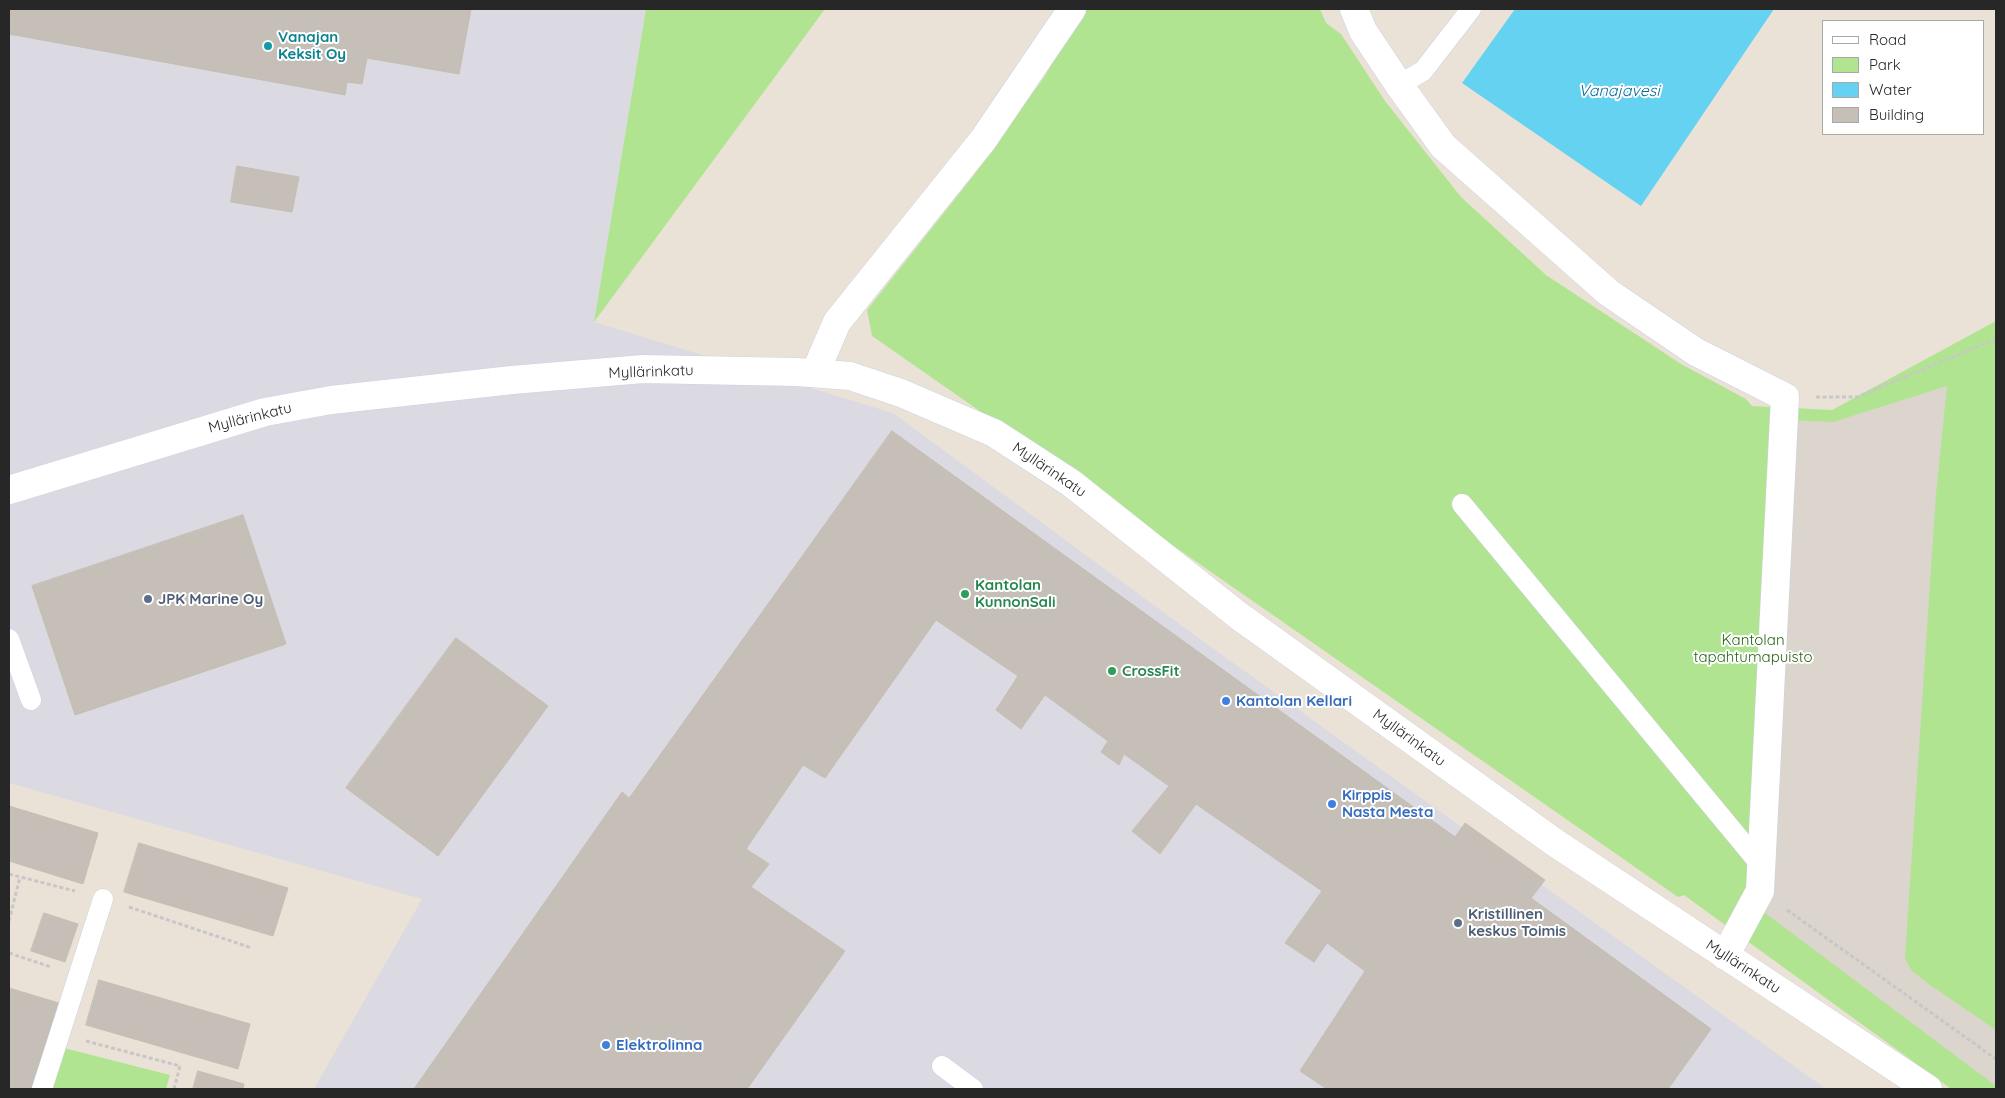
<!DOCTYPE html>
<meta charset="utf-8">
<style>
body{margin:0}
#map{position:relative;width:2005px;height:1098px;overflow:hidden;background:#ebe2d7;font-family:Quicksand,sans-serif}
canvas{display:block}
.frame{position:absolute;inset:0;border:10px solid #272727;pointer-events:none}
.legend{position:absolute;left:1822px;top:20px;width:162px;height:115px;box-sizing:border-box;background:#fff;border:1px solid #a9a9a9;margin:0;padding:6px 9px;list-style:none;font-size:15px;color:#272727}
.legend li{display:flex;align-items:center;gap:10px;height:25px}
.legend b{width:25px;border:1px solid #a9a9a9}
</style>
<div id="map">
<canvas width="2005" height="1098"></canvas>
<div class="frame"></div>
<ul class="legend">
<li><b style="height:6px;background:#fff"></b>Road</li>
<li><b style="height:14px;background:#b0e491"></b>Park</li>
<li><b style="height:14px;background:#65d2f2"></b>Water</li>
<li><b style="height:14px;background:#c5bfb8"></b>Building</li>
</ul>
</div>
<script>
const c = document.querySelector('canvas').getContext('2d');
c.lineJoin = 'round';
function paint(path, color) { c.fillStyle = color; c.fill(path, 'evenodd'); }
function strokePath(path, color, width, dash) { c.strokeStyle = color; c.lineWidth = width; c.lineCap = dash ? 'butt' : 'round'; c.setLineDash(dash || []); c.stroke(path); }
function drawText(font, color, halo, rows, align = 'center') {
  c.font = font + ' Quicksand,sans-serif'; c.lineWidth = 4; c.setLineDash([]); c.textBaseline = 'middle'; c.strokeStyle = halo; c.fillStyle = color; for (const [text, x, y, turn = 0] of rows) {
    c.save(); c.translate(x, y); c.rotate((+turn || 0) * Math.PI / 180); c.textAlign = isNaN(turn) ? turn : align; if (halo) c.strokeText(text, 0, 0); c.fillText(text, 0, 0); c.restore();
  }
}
paint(new Path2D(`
 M9,9H646L594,322L893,413L1193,634L1826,1089H314L422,899L9,783Z`), '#dbd9e2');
paint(new Path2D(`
 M646,9H825L594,322Z
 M1082,9H1320L1326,23L1341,34L1385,101L1461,197L1546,275L1681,364L1746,399L1752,406L1832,410L1996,321V1089H1951L1688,898L1684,895L1678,897L872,336L867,310L974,175L1045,76Z
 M64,1048L170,1075L166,1089H49Z`), '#b0e491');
paint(new Path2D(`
 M1947,386L1936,494L1905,958L1911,970L1930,985L1996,1030V1086L1765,913L1769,898L1788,420L1833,422Z`), '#dbd5ce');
paint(new Path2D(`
 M1515,9H1774L1641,206L1462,83Z`), '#65d2f2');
const building = new Path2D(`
 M9,9H471L459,74L367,58L362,84L347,82L345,95L9,34Z
 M237,166L299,177L292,212L231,202Z
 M892,431L1455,837L1465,823L1545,880L1531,898L1711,1029L1668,1089H1327L1300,1071L1365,971L1327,943L1314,962L1285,943L1322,891L1196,804L1160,854L1132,831L1169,786L1124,754L1119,765L1101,752L1108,741L1045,695L1021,729L996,710L1018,676L936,620L825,778L803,765L746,849L769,864L751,887L845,951L747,1089H414L622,792L629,798Z
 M243,515L286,644L75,715L32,586Z
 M456,638L548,706L438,856L346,788Z
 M9,806L98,833L83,884L9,861Z
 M139,843L288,888L273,936L124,892Z
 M44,913L78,924L65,962L31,951Z
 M99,980L250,1024L238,1069L86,1025Z
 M9,988L59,1003L32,1089H9Z
 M198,1071L244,1084L243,1089H193Z`);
paint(building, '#c5bfb8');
strokePath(building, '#c5beb2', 1);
const service = new Path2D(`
 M1399,85L1423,71L1471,9
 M1462,504L1761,865
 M9,639L31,700
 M942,1066L973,1089
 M42,1089L103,899`);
const minor = new Path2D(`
 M1354,9L1363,31L1399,85L1443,146L1609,293L1696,352L1785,397L1760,891L1725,956
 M815,373L837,322L983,140L1072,9
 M9,490L265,412L331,400L512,380L643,369L797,372L850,376L901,393L994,433L1071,483L1239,616L1554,842L1928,1089`);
strokePath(service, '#cdd2e1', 21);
strokePath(minor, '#cdd2e1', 29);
strokePath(new Path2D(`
 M1816,397H1857L1996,339
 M9,874L75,891
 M129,907L252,948
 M1787,910L1996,1059
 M9,921L20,877
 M9,953L51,967
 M86,1041L180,1066L174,1089`), '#c7c7c7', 3, [4, 2.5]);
strokePath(service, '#fff', 20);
strokePath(minor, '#fff', 28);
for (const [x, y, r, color] of [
 [268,46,5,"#0f9aa8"],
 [965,594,5,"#2e9e5b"],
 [148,599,5,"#5c6f8a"],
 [1112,671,5,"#2e9e5b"],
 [1226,701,5,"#3f7fe0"],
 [1332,804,5,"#3f7fe0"],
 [1458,923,5,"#5c6f8a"],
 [606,1045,5,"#3f7fe0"]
]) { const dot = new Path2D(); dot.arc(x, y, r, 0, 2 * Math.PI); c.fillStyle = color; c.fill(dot); strokePath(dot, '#fff', 2); }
drawText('bold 15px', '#0d838f', '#fff', [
 ["Vanajan",278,37],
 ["Keksit Oy",278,54]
], 'left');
drawText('15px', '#272727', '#fff', [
 ["Myllärinkatu",651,372,-2],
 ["Myllärinkatu",250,418,-14],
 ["Myllärinkatu",1049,470,34],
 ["Myllärinkatu",1409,738,36],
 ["Myllärinkatu",1743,967,33]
]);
drawText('bold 15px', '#27864d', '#fff', [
 ["Kantolan",975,585],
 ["KunnonSali",975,602],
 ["CrossFit",1122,671]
], 'left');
drawText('bold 15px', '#4e5e75', '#fff', [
 ["JPK Marine Oy",158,599],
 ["Kristillinen",1468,914],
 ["keskus Toimis",1468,931]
], 'left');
drawText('15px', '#2a6516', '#fff', [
 ["Kantolan",1753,640],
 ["tapahtumapuisto",1753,657]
]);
drawText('bold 15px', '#366cbe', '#fff', [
 ["Kantolan Kellari",1236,701],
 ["Kirppis",1342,795],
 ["Nasta Mesta",1342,812],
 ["Elektrolinna",616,1045]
], 'left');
drawText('italic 16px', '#096d99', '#fff', [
 ["Vanajavesi",1619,91]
]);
</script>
